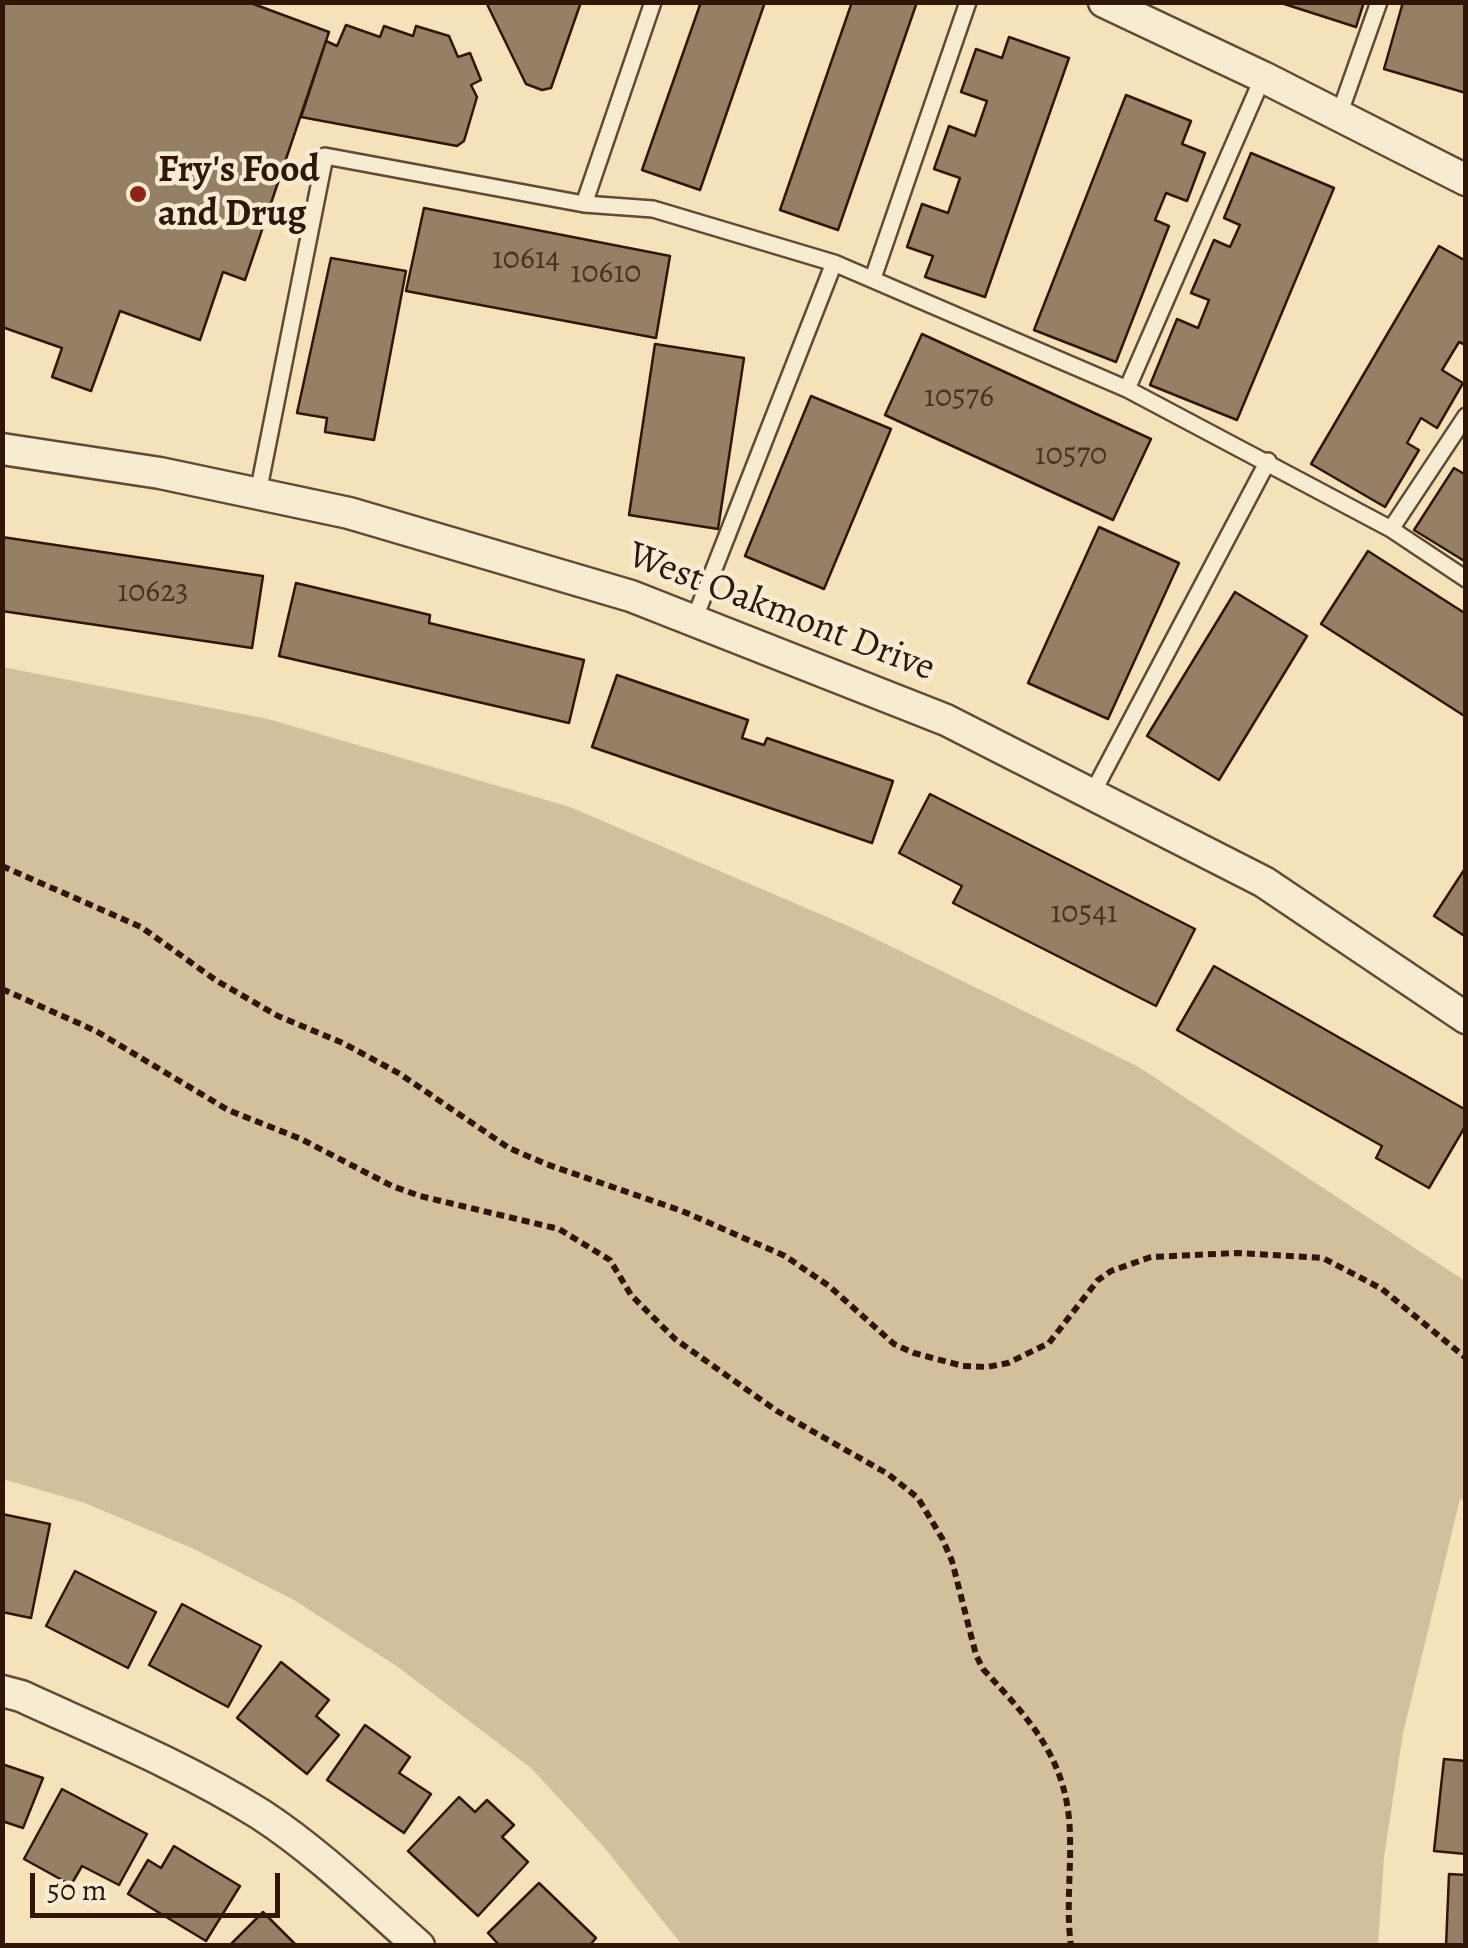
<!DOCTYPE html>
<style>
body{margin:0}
#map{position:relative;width:1468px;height:1948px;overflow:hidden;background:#f3e2ba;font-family:Alegreya,serif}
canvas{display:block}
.frame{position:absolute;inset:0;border:5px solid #301609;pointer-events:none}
.scale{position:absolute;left:30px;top:1873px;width:250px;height:45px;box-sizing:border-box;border:5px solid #301609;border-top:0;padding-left:12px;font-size:30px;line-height:35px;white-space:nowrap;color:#301609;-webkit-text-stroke:8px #f7ecd2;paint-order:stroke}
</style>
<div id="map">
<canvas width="1468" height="1948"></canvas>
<div class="frame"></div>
<div class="scale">50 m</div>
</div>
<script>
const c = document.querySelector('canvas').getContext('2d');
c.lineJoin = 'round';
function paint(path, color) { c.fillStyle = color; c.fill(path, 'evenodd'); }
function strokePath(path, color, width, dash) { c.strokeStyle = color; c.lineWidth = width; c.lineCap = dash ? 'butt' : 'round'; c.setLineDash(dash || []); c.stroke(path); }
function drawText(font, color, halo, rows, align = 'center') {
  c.font = font + ' Alegreya,serif'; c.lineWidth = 9; c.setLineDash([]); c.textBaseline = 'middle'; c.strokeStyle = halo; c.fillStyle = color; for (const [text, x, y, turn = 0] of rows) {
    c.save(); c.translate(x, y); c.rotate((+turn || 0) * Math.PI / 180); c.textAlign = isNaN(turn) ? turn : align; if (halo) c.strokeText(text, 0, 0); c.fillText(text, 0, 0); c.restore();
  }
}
paint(new Path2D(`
 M2,667L268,719L570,807L855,929L1137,1066L1465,1281V1500L1460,1499L1403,1733L1384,1857L1378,1945H682L604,1847L531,1768L398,1667L294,1600L194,1549L85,1503L3,1479Z`), '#d2bf9c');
const building = new Path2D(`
 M2,2H248L329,32L245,280L223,272L200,340L120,311L91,391L52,377L62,348L2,327Z
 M486,2H581L551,88L542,90L526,84Z
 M701,2H765L700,190L642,170Z
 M852,2H917L838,230L780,210Z
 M1278,2H1364L1356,27Z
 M1403,2H1466V93L1384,69Z
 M346,25L380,37L384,26L413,36L416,26L449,36L458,57L470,53L481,80L471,85L477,97L464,141L457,146L301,117L326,41L337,46Z
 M1009,37L1069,58L985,297L925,277L933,256L907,247L922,204L948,213L960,178L934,169L949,126L975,136L987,101L961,92L976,49L1002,58Z
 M1126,95L1191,121L1182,144L1205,153L1187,201L1166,193L1155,220L1169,226L1116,362L1034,330Z
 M1251,153L1334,188L1237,420L1150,385L1177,319L1198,328L1209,300L1191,293L1214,240L1230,247L1240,225L1224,218Z
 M424,208L670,256L656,338L406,291Z
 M1439,246L1466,261V345L1459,342L1442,370L1463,383L1437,428L1421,418L1407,443L1419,450L1385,507L1311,464Z
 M331,258L406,271L374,440L325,432L327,418L297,413Z
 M922,334L1151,439L1113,520L885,415Z
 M655,344L744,358L718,529L629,515Z
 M811,396L891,429L824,589L745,556Z
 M1454,468L1466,475V562L1414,530Z
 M1099,527L1179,563L1108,719L1028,683Z
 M2,537L263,576L252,648L2,611Z
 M1368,551L1466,614V717L1321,624Z
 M296,583L430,615L429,623L584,660L569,723L279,656Z
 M1235,592L1307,636L1219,780L1147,736Z
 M617,675L748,720L742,738L764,745L767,738L893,781L872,843L592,747Z
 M930,794L1195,929L1156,1006L953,903L962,886L899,853Z
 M1466,867V937L1434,916Z
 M1214,966L1466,1110V1125L1429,1188L1376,1158L1382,1146L1177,1030Z
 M2,1514L50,1524L31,1618L2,1612Z
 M75,1571L156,1612L128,1668L46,1626Z
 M182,1604L261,1646L228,1707L149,1665Z
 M281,1662L329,1700L316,1716L339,1735L307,1774L237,1718Z
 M365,1725L410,1757L399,1773L431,1794L404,1833L327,1780Z
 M1444,1759L1466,1761V1854L1434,1851Z
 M2,1764L43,1778L23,1828L2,1821Z
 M62,1789L147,1834L119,1885L82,1866L71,1885L24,1859Z
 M459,1797L475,1812L487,1800L514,1825L502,1837L528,1862L478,1916L408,1851Z
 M174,1846L240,1886L206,1941L128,1894L148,1860L161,1868Z
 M1449,1874L1466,1875V1946H1446Z
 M539,1883L596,1938L589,1946H500L488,1933Z
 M263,1912L297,1946H229Z`);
paint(building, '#958065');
strokePath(building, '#301609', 2.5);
const lane = new Path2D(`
 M1339,115L1379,2
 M584,204L653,2
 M873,278L968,2
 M1127,389L1263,77
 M258,493L325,156L584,204L653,209L834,263L1127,389L1391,529L1466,579
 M1391,529L1466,416
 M694,620L834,263
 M1092,794L1268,461`);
const street = new Path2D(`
 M1104,2L1263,77L1466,180
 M2,449L160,473L349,513L631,596L946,720L1264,882L1466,1018
 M2,1691L21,1696C102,1733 185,1767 260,1814C317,1851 368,1901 419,1946`);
strokePath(lane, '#614935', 20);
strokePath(street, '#614935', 35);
strokePath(new Path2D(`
 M2,866L141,927L217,981L278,1016L343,1043L400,1074L509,1148L546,1164L682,1211L785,1256L829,1286L894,1344L914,1353L963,1366L987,1367L1008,1363L1049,1343L1098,1280L1111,1271L1151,1257L1237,1253L1323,1258L1382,1289L1466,1358
 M2,989L96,1031L228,1110L301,1139L392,1186L420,1196L559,1229L610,1260L631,1295L675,1339L777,1411L888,1474L918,1498L942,1538L952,1561L976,1655L983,1669C1032,1722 1069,1761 1070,1837C1071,1873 1066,1910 1071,1946`), '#301609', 6, [8, 5]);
strokePath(lane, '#f7ecd2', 15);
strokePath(street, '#f7ecd2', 30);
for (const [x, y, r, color] of [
 [138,194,10,"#8f2418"]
]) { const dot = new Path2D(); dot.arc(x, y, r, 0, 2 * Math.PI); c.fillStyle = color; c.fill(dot); strokePath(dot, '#f7ecd2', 4); }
drawText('32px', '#493020', null, [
 ["10614",526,260],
 ["10610",606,274],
 ["10576",959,398],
 ["10570",1071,456],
 ["10623",153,593],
 ["10541",1084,914]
]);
drawText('bold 38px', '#301609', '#f7ecd2', [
 ["Fry's Food",158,172],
 ["and Drug",158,216]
], 'left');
drawText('38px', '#301609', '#f7ecd2', [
 ["West Oakmont Drive",781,613,21]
]);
</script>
